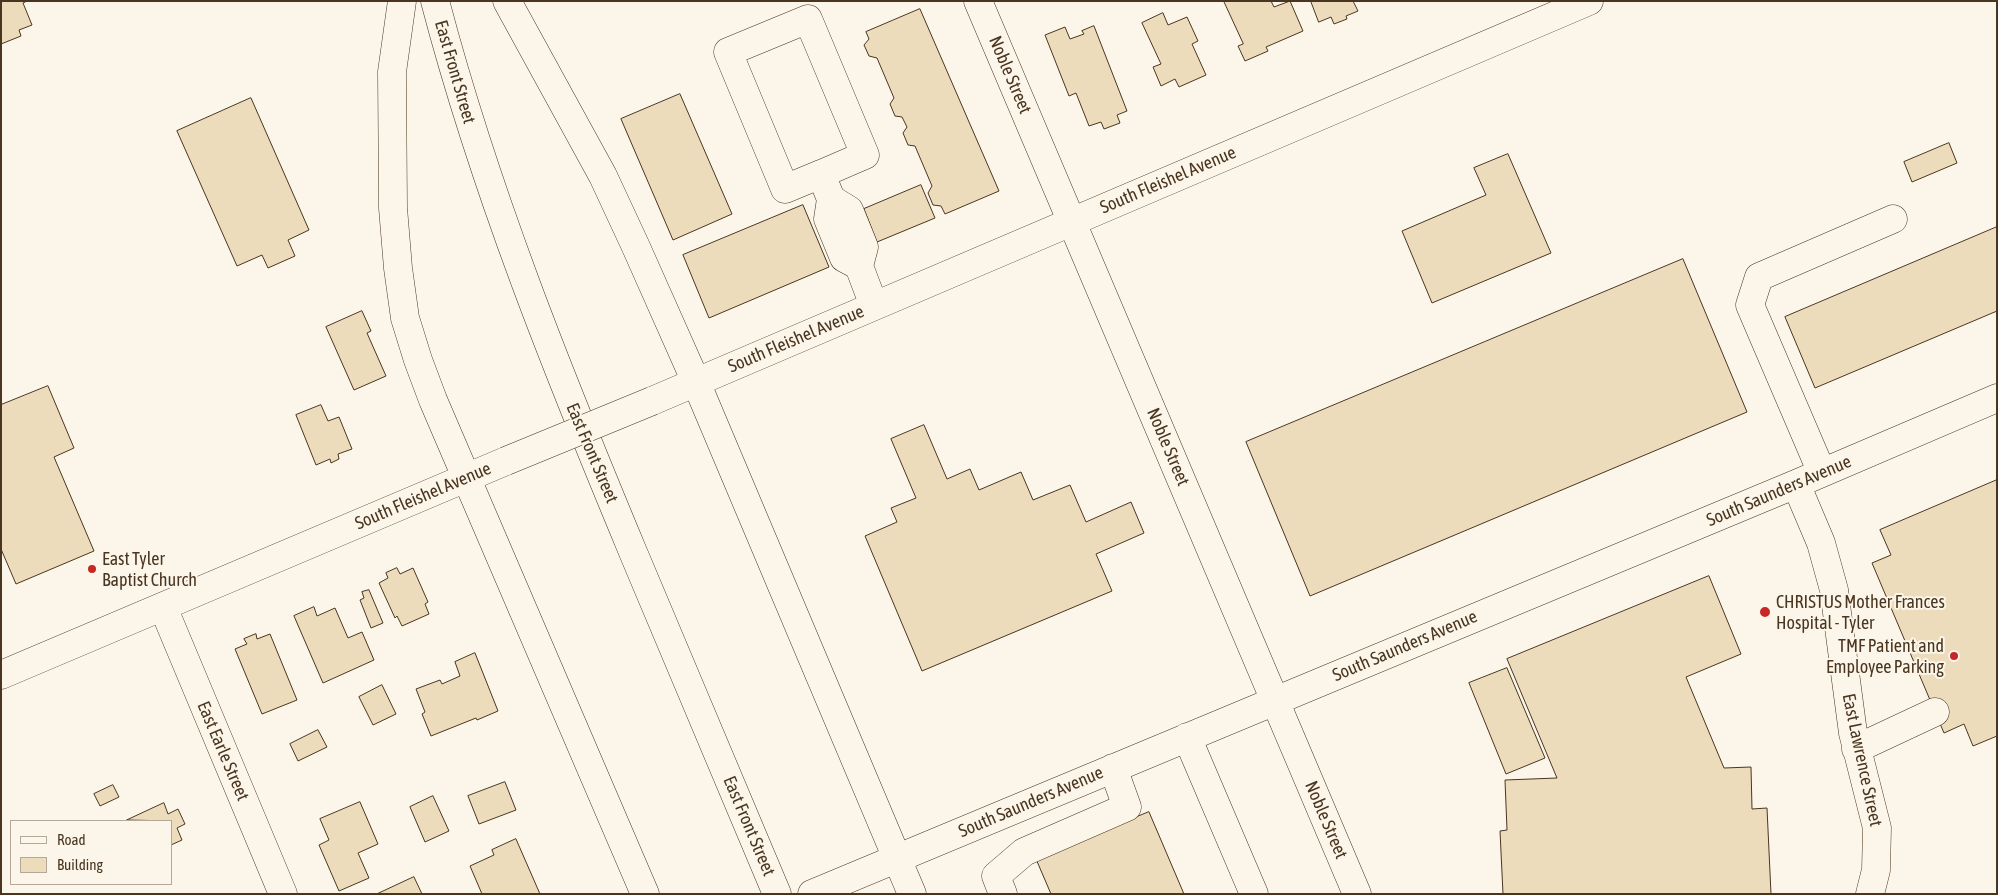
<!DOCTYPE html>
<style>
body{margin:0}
#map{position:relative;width:1998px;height:895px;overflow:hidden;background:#fbf6e9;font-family:"Asap Condensed",sans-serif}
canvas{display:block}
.frame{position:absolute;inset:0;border:2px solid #4a3520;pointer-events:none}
.legend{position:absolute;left:10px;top:820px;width:162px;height:65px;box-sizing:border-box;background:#fbf6e9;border:1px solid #b4a999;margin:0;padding:6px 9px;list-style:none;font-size:15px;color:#4a3520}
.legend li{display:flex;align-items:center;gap:10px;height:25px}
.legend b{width:25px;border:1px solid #b4a999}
</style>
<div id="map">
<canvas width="1998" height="895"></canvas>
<div class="frame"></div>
<ul class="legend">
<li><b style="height:6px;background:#fbf6e9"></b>Road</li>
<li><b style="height:14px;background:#ecdcbc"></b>Building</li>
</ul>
</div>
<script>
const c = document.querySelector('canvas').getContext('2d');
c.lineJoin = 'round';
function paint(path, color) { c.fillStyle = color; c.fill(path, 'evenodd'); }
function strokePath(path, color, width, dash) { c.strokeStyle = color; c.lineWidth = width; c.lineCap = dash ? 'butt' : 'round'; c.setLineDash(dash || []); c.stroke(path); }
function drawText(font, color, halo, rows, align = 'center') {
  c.font = font + ' "Asap Condensed",sans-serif'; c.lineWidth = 4; c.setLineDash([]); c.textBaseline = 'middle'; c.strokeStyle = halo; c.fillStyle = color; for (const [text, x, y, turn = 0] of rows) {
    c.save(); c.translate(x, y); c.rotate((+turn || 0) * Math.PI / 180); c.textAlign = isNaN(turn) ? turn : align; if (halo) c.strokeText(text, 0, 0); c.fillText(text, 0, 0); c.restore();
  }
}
const building = new Path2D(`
 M1,1H27L23,3L32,25L19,30L21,36L1,44Z
 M1224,1H1271L1274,7L1290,1L1303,31L1266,47L1268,51L1245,61L1238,46L1243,44Z
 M1311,1H1353L1358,11L1346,16L1347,19L1334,24L1331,17L1319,22Z
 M920,9L999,191L945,214L941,206L933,205L928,193L932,186L915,146L908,145L903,133L907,127L902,117L895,116L890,104L894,98L877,58L869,56L864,45L869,39L866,32Z
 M1163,13L1168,25L1187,17L1198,41L1192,44L1206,75L1179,87L1175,79L1161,86L1153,67L1161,64L1142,23Z
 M1094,26L1127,111L1117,115L1120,123L1104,129L1101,122L1089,126L1076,93L1069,96L1045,35L1065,27L1070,39L1084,34L1082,31Z
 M680,94L732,214L673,240L621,119Z
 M251,98L309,230L288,240L295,256L268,268L262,255L237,266L177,131Z
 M1949,143L1957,163L1912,182L1904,162Z
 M1508,154L1551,253L1432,303L1402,231L1486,195L1474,168Z
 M921,185L935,218L877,242L864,209Z
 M803,205L829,267L709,318L683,255Z
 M1997,227V311L1815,388L1785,317Z
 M1683,259L1747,412L1310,596L1246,442Z
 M362,311L371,331L367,333L386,376L354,390L326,327Z
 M48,386L74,448L54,457L94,551L16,584L1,549V405Z
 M321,405L328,421L339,417L352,449L338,454L339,459L331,463L330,459L316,465L296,415Z
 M924,425L947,479L970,469L979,490L1021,472L1033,500L1070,485L1086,522L1131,502L1144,533L1096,554L1112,591L922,671L865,536L897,522L891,508L916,498L891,439Z
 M1997,480V736L1973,746L1964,724L1944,733L1872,563L1891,555L1880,530Z
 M397,568L400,574L413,568L428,602L425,604L429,614L402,626L397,616L395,618L379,583L388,578L386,573Z
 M1709,576L1741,654L1686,677L1724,768L1751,767L1752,809L1767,808L1771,894H1503L1500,831L1507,830L1505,780L1557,778L1507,659Z
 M369,590L383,623L371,628L360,600L364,598L362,592Z
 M314,607L317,616L335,608L348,638L362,632L374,660L323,683L294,616Z
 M256,634L257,639L270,634L297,700L262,714L235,649L247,644L244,639Z
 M475,653L498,711L477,720L476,718L431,736L422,714L425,712L416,689L440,680L442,684L460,676L455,662Z
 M1507,668L1545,758L1506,774L1469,683Z
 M382,685L396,714L373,725L359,697Z
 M318,730L327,747L298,761L290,744Z
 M505,782L516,810L479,824L468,796Z
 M113,785L119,797L100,806L94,794Z
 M433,796L449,831L425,842L410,807Z
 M360,802L378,844L358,853L369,878L339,891L319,845L329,840L320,819Z
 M164,803L168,814L178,809L185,824L177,828L182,840L171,845V821L127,820Z
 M1149,812L1184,894H1051L1036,859Z
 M516,839L540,894H482L470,866L494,855L492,850Z
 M414,877L422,894H377Z`);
paint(building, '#ecdcbc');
strokePath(building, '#4a3520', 1);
const minor = new Path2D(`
 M978,1L1357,894
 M821,174L865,155L808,19L728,52L785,189L821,174L831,199
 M859,266L844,258L828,219L831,199L849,210L864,247L859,266L874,306
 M652,401L1589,1
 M1822,473L1750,305L1759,277L1893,219
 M1796,484L1821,543L1834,590L1853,733L1877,828L1876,870L1870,894
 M163,607L283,894
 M1,675L506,461
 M1187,737L1254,894
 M1856,749L1935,712
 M812,894L1796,484L1997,398
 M1003,894L996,876L1024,852L1127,807L1113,768`);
const major = new Path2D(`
 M402,1L392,72L393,208L398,268L405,318L418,360L433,400L645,894
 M435,1C485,191 558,372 633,552C681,666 729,780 777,894
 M507,1L603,176L636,247L696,382L912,894`);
strokePath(minor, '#4a3520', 29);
strokePath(major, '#4a3520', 29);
strokePath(minor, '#fbf6e9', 28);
strokePath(major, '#fbf6e9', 28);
const minorBridge = new Path2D(`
 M506,461L652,401`);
strokePath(minorBridge, '#4a3520', 29, []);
strokePath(minorBridge, '#fbf6e9', 28);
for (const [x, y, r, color] of [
 [92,569,5,"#c62828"],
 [1765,612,6,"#c62828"],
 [1954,656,5,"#c62828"]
]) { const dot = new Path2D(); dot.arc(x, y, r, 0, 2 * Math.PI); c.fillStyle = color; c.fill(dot); strokePath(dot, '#fbf6e9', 2); }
drawText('18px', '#4a3520', '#fbf6e9', [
 ["East Front Street",455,72,74],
 ["Noble Street",1010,75,67],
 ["South Fleishel Avenue",1168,180,-23],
 ["South Fleishel Avenue",796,339,-23],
 ["Noble Street",1168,447,67],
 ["East Front Street",592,453,67],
 ["South Saunders Avenue",1779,491,-23],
 ["South Fleishel Avenue",423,496,-23],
 ["South Saunders Avenue",1405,646,-23],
 ["East Earle Street",223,751,67],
 ["East Lawrence Street",1862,760,78],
 ["South Saunders Avenue",1031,802,-23],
 ["Noble Street",1326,820,67],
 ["East Front Street",749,826,67]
]);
drawText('18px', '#4a3520', '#fbf6e9', [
 ["East Tyler",102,559],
 ["Baptist Church",102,580],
 ["CHRISTUS Mother Frances",1776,602],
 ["Hospital - Tyler",1776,623],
 ["TMF Patient and",1944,646,"right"],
 ["Employee Parking",1944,667,"right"]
], 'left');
</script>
